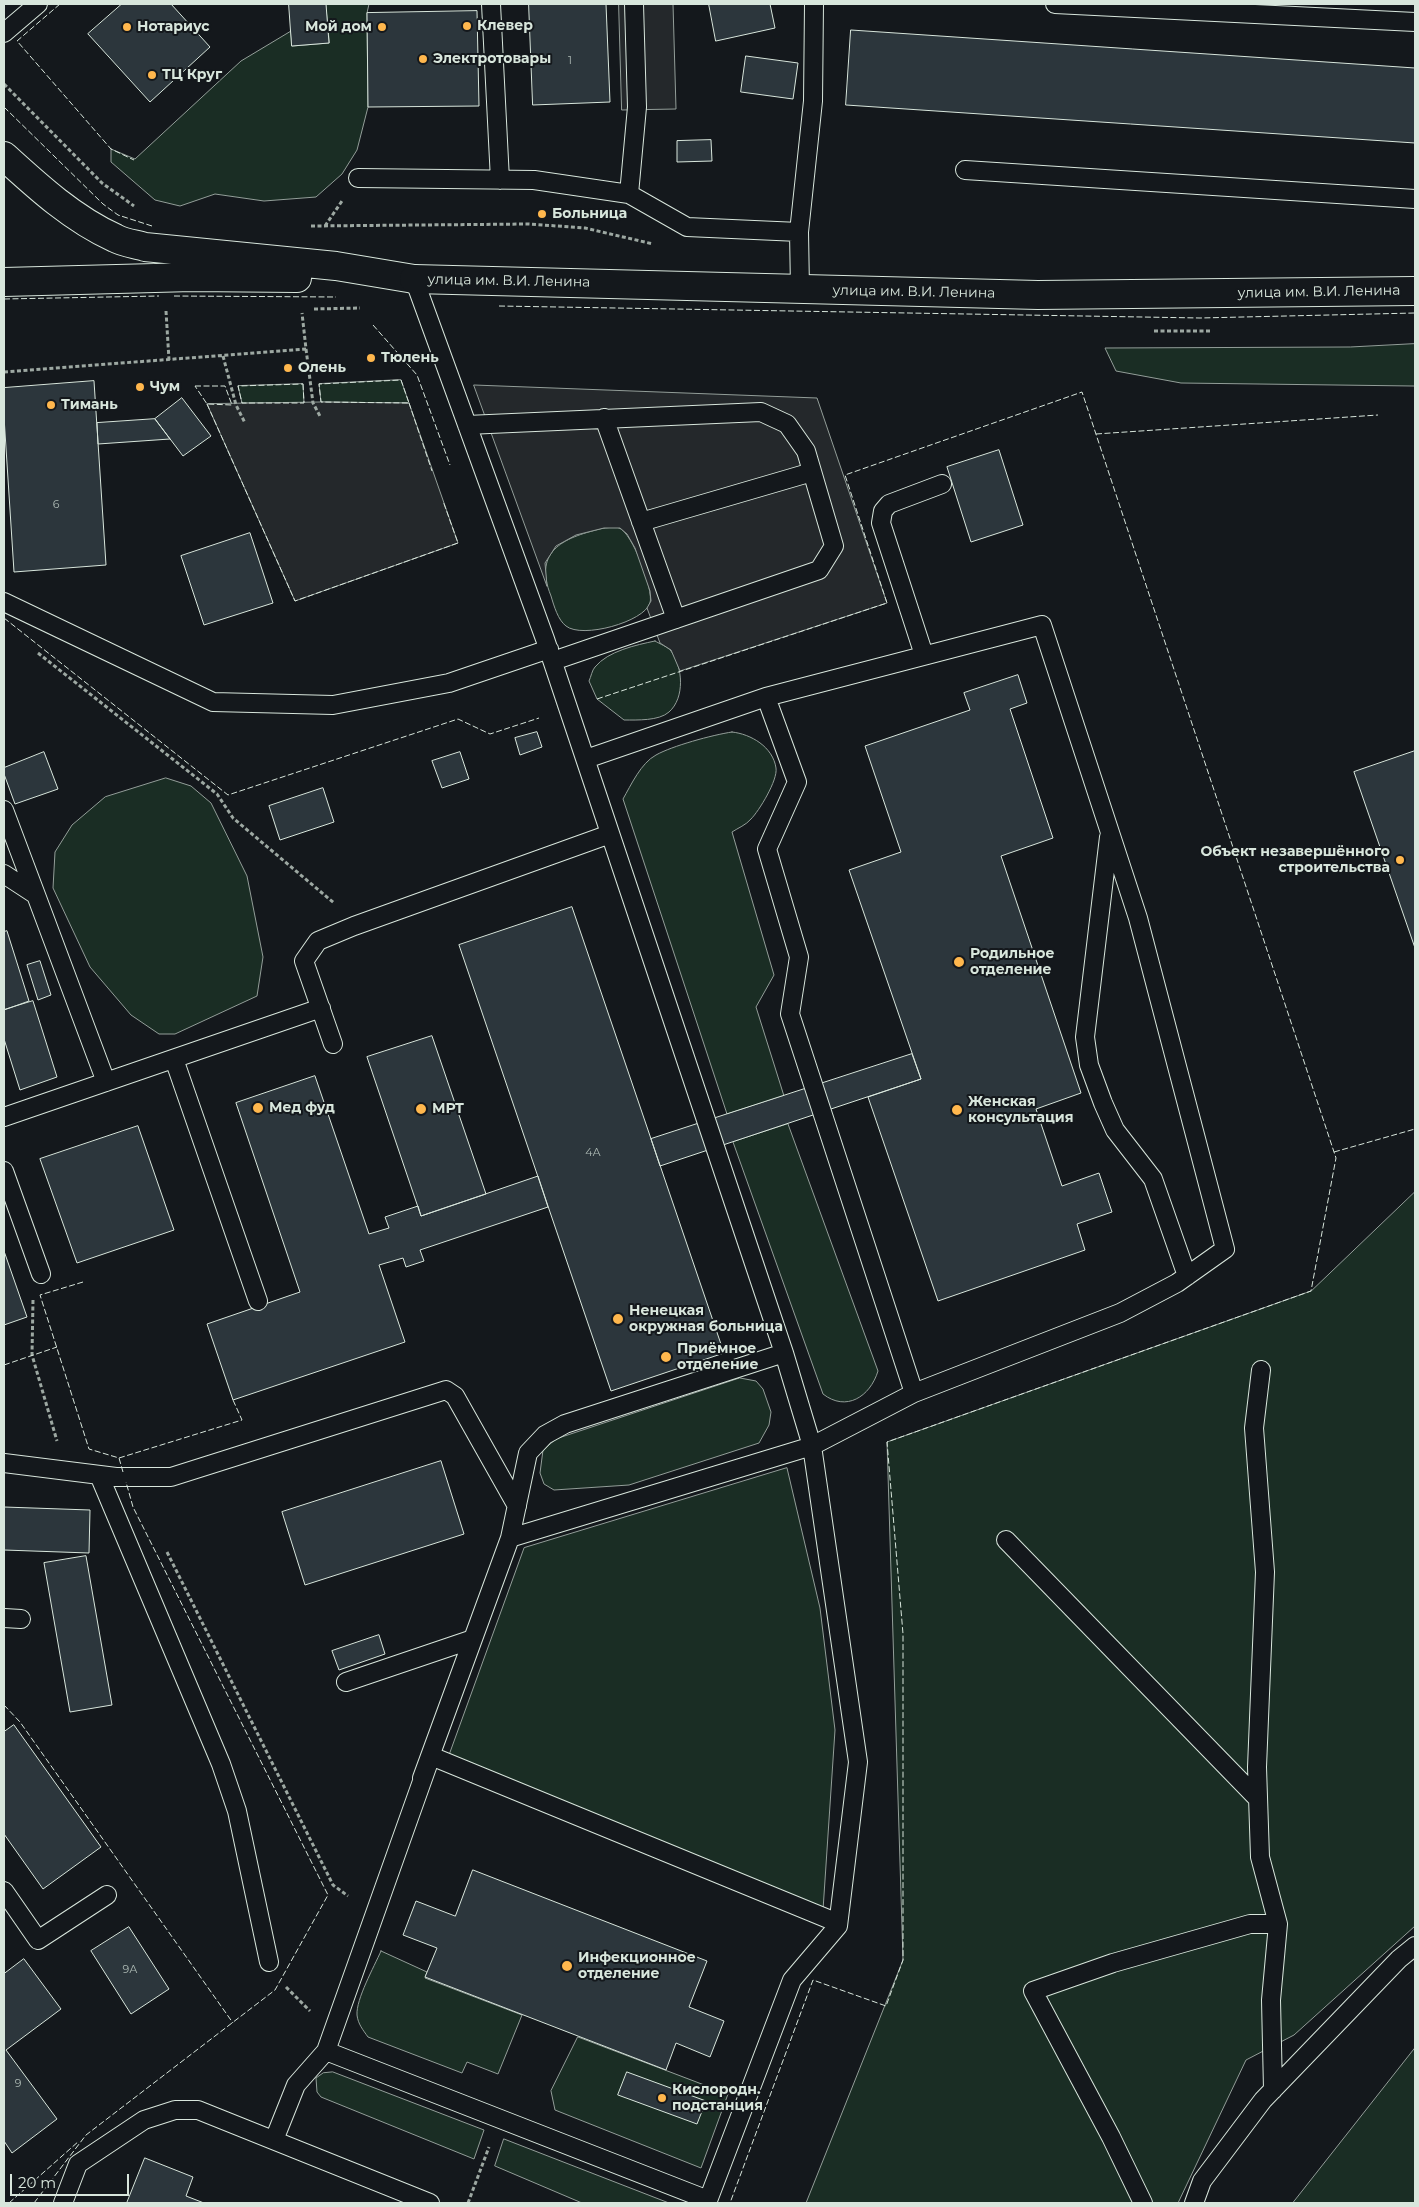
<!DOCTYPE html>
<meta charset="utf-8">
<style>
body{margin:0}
#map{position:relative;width:1419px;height:2207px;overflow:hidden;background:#14181c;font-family:Montserrat,sans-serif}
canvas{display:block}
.frame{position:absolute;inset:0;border:5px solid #d8e6dc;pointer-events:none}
.scale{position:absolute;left:10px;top:2174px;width:119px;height:22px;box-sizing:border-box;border:2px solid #d8e6dc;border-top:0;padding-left:6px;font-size:15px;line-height:18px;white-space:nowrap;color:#d8e6dc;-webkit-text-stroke:4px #14181c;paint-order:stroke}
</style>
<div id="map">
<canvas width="1419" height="2207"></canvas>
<div class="frame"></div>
<div class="scale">20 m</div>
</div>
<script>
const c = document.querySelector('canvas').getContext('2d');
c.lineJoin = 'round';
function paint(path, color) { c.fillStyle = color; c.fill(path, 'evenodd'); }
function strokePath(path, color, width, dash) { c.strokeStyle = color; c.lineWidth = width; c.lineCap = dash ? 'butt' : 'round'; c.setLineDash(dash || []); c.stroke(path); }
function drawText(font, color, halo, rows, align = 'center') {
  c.font = font + ' Montserrat,sans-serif'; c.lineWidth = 4; c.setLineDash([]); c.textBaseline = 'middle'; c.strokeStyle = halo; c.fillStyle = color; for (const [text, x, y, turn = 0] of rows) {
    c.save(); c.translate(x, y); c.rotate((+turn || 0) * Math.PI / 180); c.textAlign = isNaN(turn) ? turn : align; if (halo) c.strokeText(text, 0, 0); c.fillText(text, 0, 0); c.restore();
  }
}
const green = new Path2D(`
 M326,4H369L367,13L368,107L357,150L342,174L316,197L264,201L215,194L180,206L155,200L111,162V149L135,159L241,61L291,31L292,46L329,43Z
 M1415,344V386H1413L1181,383L1116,371L1105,348L1350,347Z
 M401,380L409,403L321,402L319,384Z
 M303,384L304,403H242L238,386Z
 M604,528C608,528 616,526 619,528C632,532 654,590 650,603C644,622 582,639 566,626C558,620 554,606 551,596C532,549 566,537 604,528Z
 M655,641C660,644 668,647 671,651C683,667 685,698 669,712C659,721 637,720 624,720L597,699L589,681C591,677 592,670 595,667C608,651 636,645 655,641Z
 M732,732C751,734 773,747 776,768C778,780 759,811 751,819C746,825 738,828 732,832L774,975L756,1007L784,1096L727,1114L623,799C631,785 641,763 656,755C672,746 712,735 732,732Z
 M166,778L191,786L211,803L247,876L263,957L257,996L175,1034H159L131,1015L90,967L53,888L55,852L72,825L105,797Z
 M788,1124L878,1371C870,1397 846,1412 823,1394L733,1142Z
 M1415,1192V1926L1294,2035L1246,2060L1178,2203H806L903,1960L887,1442L1311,1291Z
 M740,1378L756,1381L763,1389L771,1412L769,1425L759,1443L629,1485L554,1490L544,1484L540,1473L543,1450L556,1439Z
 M787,1468L820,1608L835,1730L823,1910L449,1755L524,1548Z
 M381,1951L427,1972L425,1978L522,2015L498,2074L467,2062L462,2073L368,2037C363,2030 358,2024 357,2015C356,1999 374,1967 381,1951Z
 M578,2037L728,2094L701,2168L555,2110L551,2091Z
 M1415,2048V2203H1293Z
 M333,2072L484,2130L474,2159L321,2097L317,2092L316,2078L323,2073Z
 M504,2139L669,2203H582L495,2166Z`);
paint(green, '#1a2d24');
strokePath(green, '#939e99', 1);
const parking = new Path2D(`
 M619,4H673L676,109L622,110Z
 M474,385L817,398L887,603L680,671L671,650L660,643L647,608L651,601L650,591L635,548L627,534L620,528H604L576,535L556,546L545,563L547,586Z
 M321,402L409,403L458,543L295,601L207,404Z`);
paint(parking, '#24282b');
strokePath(parking, '#939e99', 1);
const building = new Path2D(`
 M122,4H171L210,47L150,102L88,34Z
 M289,4H326L329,43L292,46Z
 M529,4H606L610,102L533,105Z
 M709,4H770L775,28L716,41Z
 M477,11L479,106L368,107L367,13Z
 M851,30L1415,68V143L846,105Z
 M746,56L798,63L793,99L741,92Z
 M711,140L712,161L677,162V141Z
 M94,381L106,565L14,572L4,417V388Z
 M182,398L211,436L183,456L155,419Z
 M155,419L170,439L98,444L97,423Z
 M999,450L1023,525L971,542L947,467Z
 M250,533L273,603L204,625L181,556Z
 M1018,675L1027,703L1010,709L1053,838L1001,856L1081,1093L1036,1109L1062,1186L1099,1173L1112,1212L1077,1224L1085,1250L938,1301L868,1097L921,1079L849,870L901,852L865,746L970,710L964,693Z
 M537,732L542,747L520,755L515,738Z
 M1415,751V948L1354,772Z
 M44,752L58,789L15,804L4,774V768Z
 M460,752L469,779L442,788L432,761Z
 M323,788L334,822L280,840L269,806Z
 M572,907L724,1353L611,1391L459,945Z
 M7,931L29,1001L4,1010V932Z
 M40,961L51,995L38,1000L27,965Z
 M33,1001L57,1077L20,1090L4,1039V1010Z
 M432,1036L486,1194L421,1216L367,1057Z
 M912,1054L921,1079L660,1166L651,1139Z
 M315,1076L369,1234L389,1228L385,1217L418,1206L421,1216L538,1176L548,1207L420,1250L424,1261L406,1267L403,1258L379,1265L405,1342L233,1400L207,1324L300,1292L236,1103Z
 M138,1126L174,1230L77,1263L40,1159Z
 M4,1251L27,1317L4,1325Z
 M441,1461L464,1534L305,1585L282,1512Z
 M4,1507L90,1510L89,1553L4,1550Z
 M86,1556L112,1705L70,1712L44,1563Z
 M379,1635L385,1654L339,1670L332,1651Z
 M14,1725L101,1847L43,1889L4,1834V1732Z
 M473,1870L707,1961L689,2007L724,2021L710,2057L676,2043L666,2070L425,1977L437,1948L403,1935L416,1901L455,1916Z
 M129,1927L169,1989L131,2014L91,1951Z
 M24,1959L61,2009L6,2050L57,2119L12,2153L4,2141V1974Z
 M627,2072L706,2101L697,2124L618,2095Z
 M145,2158L193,2177L186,2196L204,2203H127Z`);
paint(building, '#2c363c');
strokePath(building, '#d8e6dc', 1);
const lane = new Path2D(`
 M491,4L500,180
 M1055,4L1415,22
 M4,33L38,4
 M965,170L1415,199
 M358,178L534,180L629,194L637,107L634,4
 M629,194L687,227L799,232L800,289
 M799,232L813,101L814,4
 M414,279L545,639L784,1353L812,1446L858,1762L838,1926L792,1980L707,2203
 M604,418L676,619
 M467,425L761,412L787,424L806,451L834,546L819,570L553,661
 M641,522L812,472
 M4,602L213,702L333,705L449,683L549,649
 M924,655L881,523L883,511L889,504L942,484
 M766,697L797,782L767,849L799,957L790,1014L914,1393
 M4,810L36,895
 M1109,837L1085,1037L1089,1065L1103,1103L1115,1130L1153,1179L1187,1276
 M4,874L36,895L106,1082
 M333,1044L304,961L318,941L354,926L610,834
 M174,1059L258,1301
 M4,1117L321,1008
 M4,1171L41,1274
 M1261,1370L1254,1428L1265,1572L1257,1767L1260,1857L1278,1924
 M4,1463L116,1477H171L446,1390L455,1396L517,1506
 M99,1475L221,1764L237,1811L269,1962
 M510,1538L528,1453L545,1435L565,1424L784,1353
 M1006,1540L1258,1799
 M4,1618L21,1619
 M346,1682L473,1639
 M422,1778L510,1538L812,1446L914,1393L1120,1313L1177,1283L1225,1249L1138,918L1042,625L766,697L586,759
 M4,1891L38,1940L107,1895
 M326,2051L708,2200
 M274,2140L296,2085L326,2051L431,1756L838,1923
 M63,2203L78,2164L144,2120L175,2110H198L430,2203
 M1143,2203L1111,2137L1033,1991L1113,1963L1250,1924H1278L1271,2000L1273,2090
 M1194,2203L1202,2181L1263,2100L1399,1959L1415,1946`);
const secondary = new Path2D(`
 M4,156C38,187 73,219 115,238C124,243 135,244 145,247L336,266L414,279
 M4,282L192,277L297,278`);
const primary = new Path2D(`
 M414,279L1038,295L1415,291`);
strokePath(lane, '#d8e6dc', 20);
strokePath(secondary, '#d8e6dc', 30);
strokePath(primary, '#d8e6dc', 30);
strokePath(new Path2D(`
 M4,84L102,183L134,206
 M311,226L529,224L585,228L653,244
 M325,226L342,201
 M314,309L360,308
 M166,311L169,360
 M1154,331H1210
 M306,349L313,403L321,418
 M223,356L236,405L245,423
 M4,372L306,349L302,313
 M38,653L217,794L233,818L334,903
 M33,1300L32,1355L57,1441
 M167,1552L333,1885L348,1896
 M286,1987L310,2011
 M468,2203L489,2147`), '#9da8a2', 3, [4, 2.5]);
strokePath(lane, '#14181c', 18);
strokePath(secondary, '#14181c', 28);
strokePath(primary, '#14181c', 28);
strokePath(new Path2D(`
 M60,4L17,41L111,149L134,160
 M4,10V9
 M4,107L103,204L118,215L152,226
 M174,296L336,297
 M4,299L159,296
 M499,306L1200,318L1415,313
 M373,325L417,375L450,465
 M401,380L409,403L321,402L319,384Z
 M303,384L304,403H242L238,386Z
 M195,386H225L232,405L207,404Z
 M409,403L432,471
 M207,404L295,601L458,543L443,501
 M1096,434L1378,415
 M4,618L228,795L458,719L490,734L539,718
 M597,699L887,603L845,475L1082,392L1336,1158L1311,1291L887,1442L903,1634V1960L886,2006L813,1980L730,2203
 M1334,1152L1415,1129
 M83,1282L40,1295L89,1449L119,1458L123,1472
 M4,1365L57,1347
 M119,1458L242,1420L233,1400
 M4,1705L20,1722L233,2023
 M9,2203L79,2141
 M34,2203L86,2135L275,1990L328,1895L133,1507L126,1482`), '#d8e6dc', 1, [6, 2.5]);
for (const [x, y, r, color] of [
 [467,26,5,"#ffb74d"],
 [127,27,5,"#ffb74d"],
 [382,27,5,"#ffb74d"],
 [423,59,5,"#ffb74d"],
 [152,75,5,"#ffb74d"],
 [542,214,5,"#ffb74d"],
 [371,358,5,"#ffb74d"],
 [288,368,5,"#ffb74d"],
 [140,387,5,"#ffb74d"],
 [51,405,5,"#ffb74d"],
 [1400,860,5,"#ffb74d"],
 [959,962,6,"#ffb74d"],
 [258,1108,6,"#ffb74d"],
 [421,1109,6,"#ffb74d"],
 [957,1110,6,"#ffb74d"],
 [618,1319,6,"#ffb74d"],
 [666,1357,6,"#ffb74d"],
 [567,1966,6,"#ffb74d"],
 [662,2098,5,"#ffb74d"]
]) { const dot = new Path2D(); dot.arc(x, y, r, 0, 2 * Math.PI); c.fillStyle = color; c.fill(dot); strokePath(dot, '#14181c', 2); }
drawText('11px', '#adbab4', null, [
 ["1",570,61],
 ["6",56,505],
 ["4А",593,1153],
 ["9А",130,1970],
 ["9",18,2084]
]);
drawText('bold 14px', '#d8e6dc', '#14181c', [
 ["Клевер",477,26],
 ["Нотариус",137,27],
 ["Мой дом",372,27,"right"],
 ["Электротовары",433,59],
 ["ТЦ Круг",162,75],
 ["Больница",552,214],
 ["Тюлень",381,358],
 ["Олень",298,368],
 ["Чум",150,387],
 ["Тимань",61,405],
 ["Объект незавершённого",1390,852,"right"],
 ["строительства",1390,868,"right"],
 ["Родильное",970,954],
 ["отделение",970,970],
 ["Женская",968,1102],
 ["консультация",968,1118],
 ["Мед фуд",269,1108],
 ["МРТ",432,1109],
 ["Ненецкая",629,1311],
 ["окружная больница",629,1327],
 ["Приёмное",677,1349],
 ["отделение",677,1365],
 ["Инфекционное",578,1958],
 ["отделение",578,1974],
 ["Кислородн.",672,2090],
 ["подстанция",672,2106]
], 'left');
drawText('14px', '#d8e6dc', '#14181c', [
 ["улица им. В.И. Ленина",509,281,1],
 ["улица им. В.И. Ленина",914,292,1],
 ["улица им. В.И. Ленина",1319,292,-1]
]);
</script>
